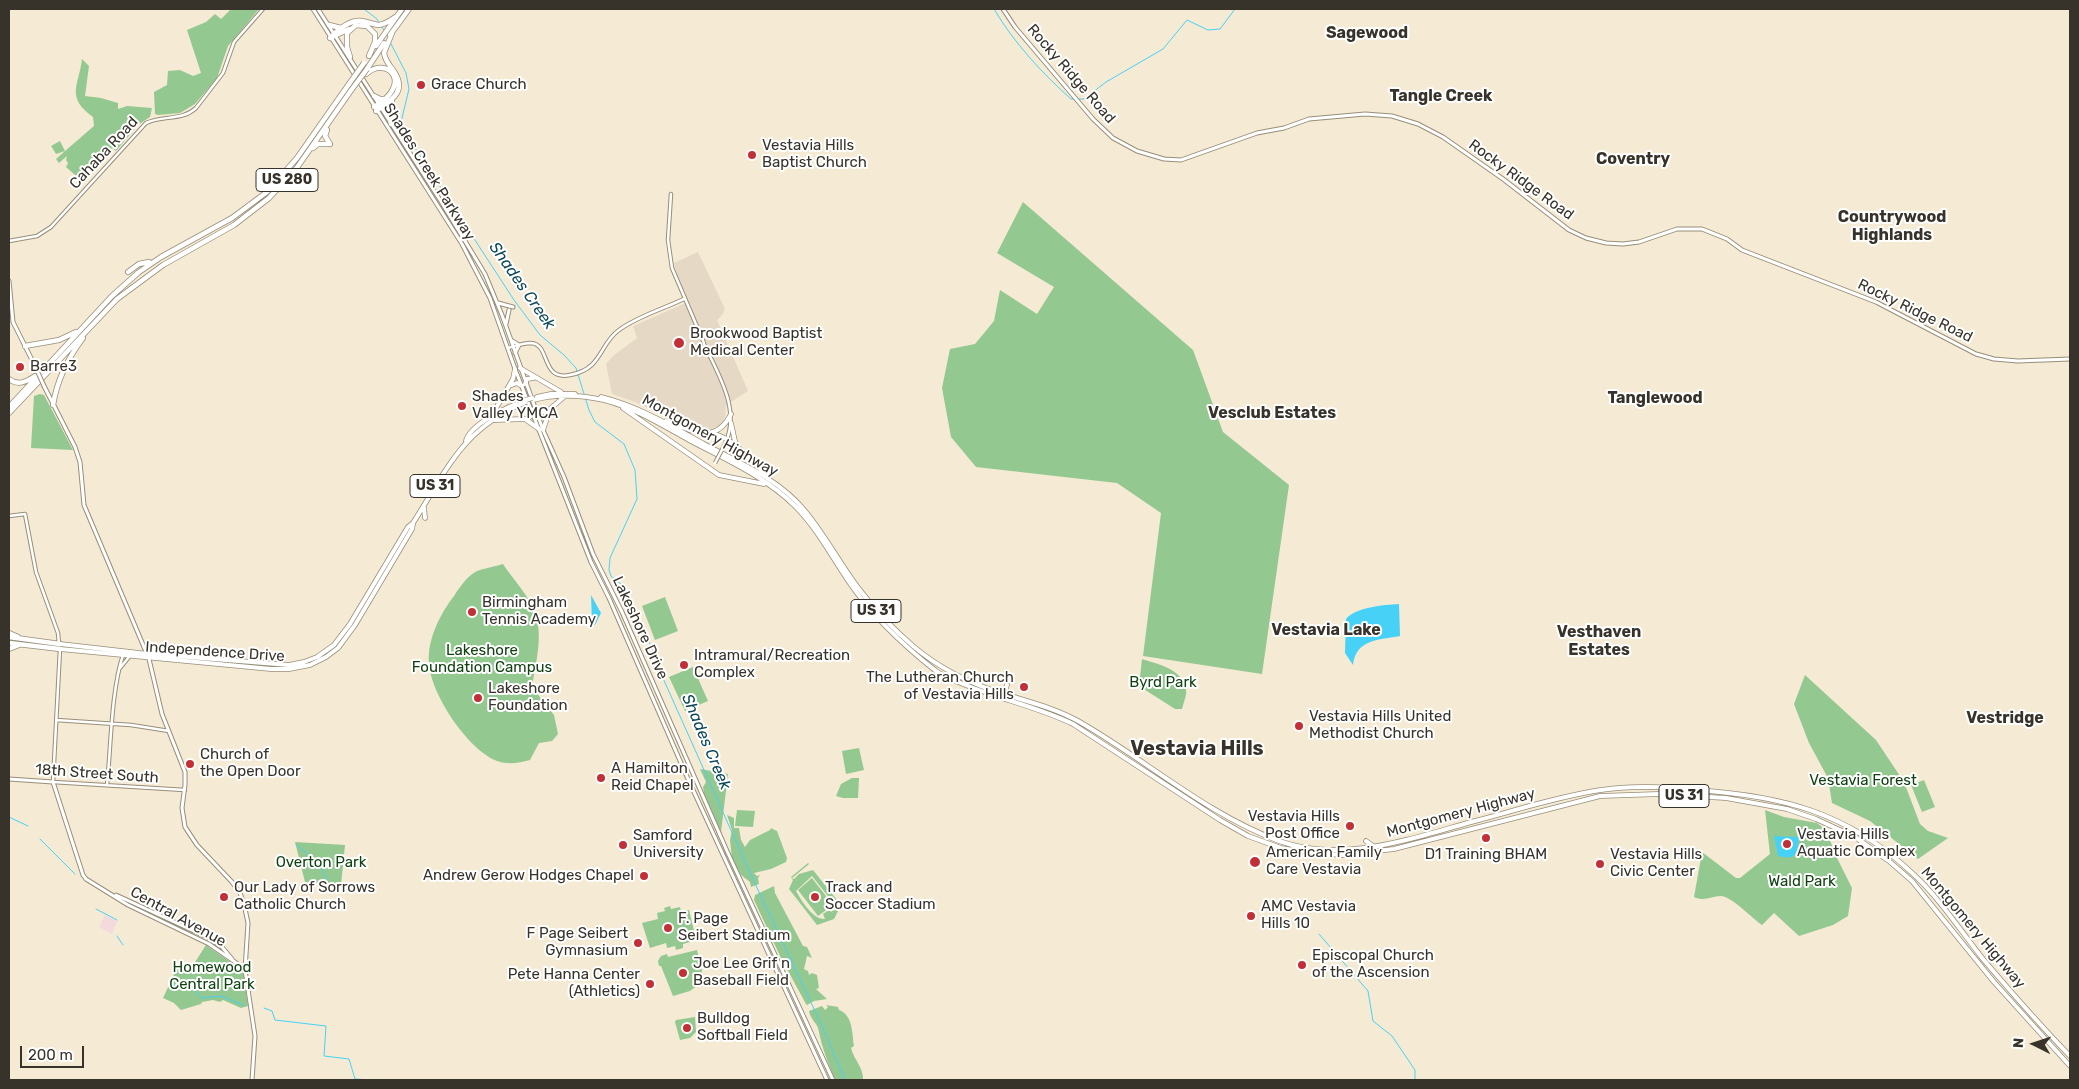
<!DOCTYPE html>
<style>
body{margin:0}
#map{position:relative;width:2079px;height:1089px;overflow:hidden;background:#f5ead4;font-family:Rubik,sans-serif}
canvas{display:block}
.frame{position:absolute;inset:0;border:10px solid #37322a;pointer-events:none}
.north{position:absolute;left:2009px;top:1019px;width:50px;height:50px;-webkit-text-stroke:4px #fff;paint-order:stroke;rotate:274deg;font-size:14px;font-weight:700;line-height:20px;text-align:center;color:#37322a}
.north::after{content:'';display:block;margin:auto;width:18px;height:22px;background:#37322a;clip-path:polygon(50% 0,100% 100%,50% 72%,0 100%)}
.scale{position:absolute;left:20px;top:1046px;width:64px;height:22px;box-sizing:border-box;border:2px solid #37322a;border-top:0;padding-left:6px;font-size:15px;line-height:18px;white-space:nowrap;color:#37322a;-webkit-text-stroke:4px #fff;paint-order:stroke}
</style>
<div id="map">
<canvas width="2079" height="1089"></canvas>
<div class="frame"></div>
<div class="north">N</div>
<div class="scale">200 m</div>
</div>
<script>
const c = document.querySelector('canvas').getContext('2d');
c.lineJoin = 'round';
function paint(path, color) { c.fillStyle = color; c.fill(path, 'evenodd'); }
function strokePath(path, color, width, dash) { c.strokeStyle = color; c.lineWidth = width; c.lineCap = dash ? 'butt' : 'round'; c.setLineDash(dash || []); c.stroke(path); }
function drawText(font, color, halo, rows, align = 'center') {
  c.font = font + ' Rubik,sans-serif'; c.lineWidth = 4; c.setLineDash([]); c.textBaseline = 'middle'; c.strokeStyle = halo; c.fillStyle = color; for (const [text, x, y, turn = 0] of rows) {
    c.save(); c.translate(x, y); c.rotate((+turn || 0) * Math.PI / 180); c.textAlign = isNaN(turn) ? turn : align; if (halo) c.strokeText(text, 0, 0); c.fillText(text, 0, 0); c.restore();
  }
}
paint(new Path2D(`
 M105,915L117,921L112,934L99,927Z`), '#f5dadd');
paint(new Path2D(`
 M698,252L725,309L722,315L717,320L748,391L726,405L725,417L721,426L705,431L676,422L635,402L612,394L606,364L613,356L637,338L633,326L688,302L676,271L674,263Z`), '#e5d9c6');
paint(new Path2D(`
 M231,9H259L228,46L217,78L195,104L180,113L158,115L155,114L154,92L167,85L168,71L180,70L193,76L201,73L187,30L206,22L215,14L221,19Z
 M82,59L89,66L85,96L101,98L118,103V109L127,106L152,108L150,117L138,125L116,151L112,148L82,181L66,167L68,163L66,160L67,156L59,163L56,159L65,151L56,154L51,146L60,141L65,151L94,126L93,117C65,97 79,85 82,59Z
 M1023,202L1193,350L1223,432L1289,485L1262,674L1143,656L1161,513L1117,483L976,467L951,437L942,388L950,349L975,344L994,321L1000,290L1037,314L1054,287L997,253Z
 M40,394L44,395L73,450L31,448L34,396Z
 M503,564C515,582 536,603 538,625C541,645 535,667 532,687L554,715L558,734L552,741L539,743L530,760C519,763 508,765 497,761C468,750 430,693 429,663C427,640 440,614 454,596C459,588 468,575 477,571C482,569 497,566 503,564Z
 M665,597L678,631L655,640L642,606Z
 M1142,659C1158,664 1183,669 1186,690C1187,695 1183,704 1182,709H1175L1139,686Z
 M693,667L708,701L685,711L669,677Z
 M1805,675L1876,740L1904,782L1920,824L1928,831L1948,838L1918,859L1870,821L1832,803L1828,778L1809,743L1794,704Z
 M859,748L864,770L846,774L842,751Z
 M700,769L728,774L721,832L704,793L703,787L706,782Z
 M852,778H859L858,798H843L836,796L841,784Z
 M1924,780L1935,807L1922,812L1911,785Z
 M737,810L755,811L753,827L735,826Z
 M1765,810L1784,817L1817,823L1826,830L1837,858L1852,888L1848,916L1833,925L1799,936L1774,913L1762,925C1753,919 1731,896 1721,896C1711,896 1705,902 1694,897L1702,852L1736,878H1740L1770,854Z
 M727,815L734,818V828H739L741,840L745,847L750,840L770,830L771,828L777,831L787,858L786,862L771,869L754,873L757,876L760,875L758,878L759,884L751,887L750,882L741,875L732,859L730,840L732,830Z
 M295,842L345,845L341,885L305,882Z
 M808,863L809,864L792,878L794,879L799,874L813,870L841,905L834,919L817,925L789,889L793,880L791,877ZM812,876L835,905L834,911L830,909L833,913L829,910L823,914L825,919C813,920 801,900 796,891Z
 M812,878L833,905L818,916L798,890Z
 M774,886L775,893L803,946L807,947L812,958L807,956L804,969L808,971L809,975L812,973L817,975L819,988L816,989L827,999L814,1001L807,1005L806,1004L781,958L754,900L755,895Z
 M670,906L671,909L680,907L681,911L689,910L695,935L689,937L690,942L683,944V948L676,950L675,946L667,948L666,943L650,948L642,923L658,919L657,913L665,911L664,908Z
 M206,945L243,971L248,1006L241,1008L223,1000L220,1002L213,1000L202,1002L201,1004L181,1010L174,1003L163,998L177,968L188,973Z
 M697,950L702,971L698,985L690,991L673,996L661,966H659L658,961L661,956L667,954L668,957Z
 M826,1005L838,1007L839,1010C853,1015 852,1033 854,1046L851,1048C854,1060 864,1068 863,1080H835C829,1065 822,1048 819,1032C818,1023 811,1021 809,1011L822,1006L825,1010L828,1007Z
 M695,1017L696,1032L690,1038L680,1040L675,1022L676,1020Z`), '#94c891');
paint(new Path2D(`
 M591,595L601,613L595,625L589,627L592,621Z
 M1399,604L1400,636C1379,640 1356,639 1353,665L1345,653L1346,619C1356,607 1383,605 1399,604Z
 M1774,836L1799,837C1797,856 1796,860 1778,856Z`), '#48d1f6');
strokePath(new Path2D(`
 M364,9L377,19L379,23
 M994,9C1014,43 1042,73 1071,99H1084L1106,82L1163,49L1187,20L1208,30L1220,29L1235,9
 M381,26L384,30
 M390,42L406,73L409,89L401,122L415,148L514,300L540,335L564,355L576,368L589,410L595,422L624,444L635,470L637,499L610,558L609,570L611,576L621,584L640,628L647,636L662,676L751,875L822,1026L845,1080
 M9,817L28,826
 M40,839L75,874
 M296,845C308,853 325,868 327,883
 M96,909L117,920
 M1319,934L1368,991L1373,1021L1392,1036L1415,1070V1080
 M117,936L123,945
 M169,984L174,985L183,990L191,988L202,998L221,996L243,1005
 M264,1008L272,1011L275,1020L326,1026L324,1056L349,1059L355,1079L372,1080`), '#48d1f6', 1);
const tertiary = new Path2D(`
 M671,194L668,240L672,268L704,343
 M9,241L37,236L51,227L146,123C163,115 182,121 196,108L223,73L234,42L263,9
 M704,344C719,376 742,411 724,446
 M508,348C515,346 523,343 531,343C551,344 540,381 570,375C603,369 599,344 619,330C638,316 663,309 684,299
 M9,516L25,514L36,572L58,633L59,644
 M60,649L53,782L185,790
 M120,668L129,657
 M56,720L131,725L169,731
 M107,785C111,747 111,691 123,655`);
const secondary = new Path2D(`
 M313,9L462,244L490,298L515,369L591,562L609,598L688,779L827,1080
 M318,9L442,203L485,274L502,315L543,430L564,477L593,554L622,612L727,851L833,1080
 M1003,9L1015,27L1093,119L1113,138L1137,151L1164,159L1181,160L1257,133L1284,128L1309,119L1365,114L1392,116L1418,124L1443,137L1503,179L1569,230L1586,238L1606,243L1623,244L1639,242L1677,229H1702L1727,239L1742,250L1876,302L1976,354L1994,359L2018,361L2070,359
 M9,281L13,322L35,366
 M498,303L513,307
 M506,324L509,310
 M511,340L519,345L515,353
 M44,386L75,447L80,462L84,505L149,659L162,714L185,772V785L182,808L185,827L197,845L232,882L240,893L244,904L248,923L245,970L255,1036L252,1080
 M9,779L53,782L83,875L86,879L128,905L209,944L245,969
 M116,895L209,938L222,947L232,959`);
const primary = new Path2D(`
 M520,368L561,392
 M525,384L527,379L534,378
 M509,386L517,383L522,386
 M537,397L551,394H575
 M601,397C638,406 671,426 704,444C738,462 779,479 805,511C825,535 840,564 859,589C875,610 893,629 913,646C940,669 971,684 1004,694C1029,702 1055,708 1078,721C1145,759 1206,814 1279,841C1344,864 1412,838 1475,821C1517,810 1559,796 1601,790C1633,785 1665,787 1697,790C1782,796 1847,812 1911,872C1939,897 1960,930 1983,959C2011,992 2040,1025 2070,1056
 M533,400C555,394 581,395 604,400C635,408 662,425 689,440C725,459 766,477 795,506C817,528 832,557 849,582C873,617 904,646 936,671C943,676 949,678 956,681C994,698 1036,706 1073,724L1220,820L1248,836L1281,848L1311,853L1343,855L1394,849L1600,796L1659,794L1726,798L1787,809L1816,819L1855,837L1889,861L1912,881L1994,982L2070,1066
 M623,408L719,475L764,484
 M534,409L539,412H547
 M492,415L513,379L515,369
 M526,419L530,417L532,412
 M495,420L525,419L539,429
 M666,421C692,430 715,446 731,414
 M731,423L736,446
 M543,430L550,409L565,396
 M713,434C731,436 757,465 769,479
 M466,441C469,426 503,409 516,404
 M424,508L425,518
 M60,644L139,653L289,665L304,662L317,657L334,645L350,624L408,527L413,523C448,468 462,429 526,402
 M60,649L271,669H289L310,665L326,657L338,648L355,625L412,529L413,524
 M1002,693L1005,691L1007,685
 M1366,841L1373,846`);
const trunk = new Path2D(`
 M329,25L341,28
 M390,35L409,9
 M330,38C337,30 351,19 362,21C367,22 373,24 378,25C385,25 391,20 397,16
 M330,38L349,29
 M376,46L402,9
 M350,57L347,47V33L356,25L367,26L375,34V42L369,56
 M367,69L384,43
 M366,74C388,55 414,84 374,107
 M374,96L380,99H386
 M376,111C392,100 408,91 393,70C389,65 385,60 384,53L392,33
 M391,124L389,110L392,101
 M327,130L325,136L330,144
 M313,148L318,144H330
 M128,272L139,264L149,262
 M25,346L59,340L76,332
 M9,379C18,386 26,382 35,376
 M53,405C57,380 68,358 83,338
 M9,407L112,296L139,272L161,257L232,218L267,192L297,158L349,84
 M9,413L117,299L163,265L234,225L269,198L296,169L352,89`);
const motorway = new Path2D(`
 M9,633L18,637
 M9,637L60,644
 M9,643L60,649
 M9,649L19,645`);
strokePath(tertiary, '#988e79', 4.5);
strokePath(secondary, '#988e79', 5);
strokePath(primary, '#988e79', 5.5);
strokePath(trunk, '#988e79', 6);
strokePath(motorway, '#988e79', 6);
strokePath(tertiary, '#fff', 2.5);
strokePath(secondary, '#fff', 3);
strokePath(primary, '#fff', 4);
strokePath(trunk, '#fff', 4.5);
strokePath(motorway, '#fff', 4.5);
const tertiaryBridge = new Path2D(`
 M715,463L724,446`);
const secondaryBridge = new Path2D(`
 M35,366L44,386`);
const primaryBridge = new Path2D(`
 M526,400L532,398`);
const trunkBridge = new Path2D(`
 M349,84L364,63
 M352,89L367,69`);
strokePath(tertiaryBridge, '#988e79', 4.5, []);
strokePath(secondaryBridge, '#988e79', 5, []);
strokePath(primaryBridge, '#988e79', 5.5, []);
strokePath(trunkBridge, '#988e79', 6, []);
strokePath(tertiaryBridge, '#fff', 2.5);
strokePath(secondaryBridge, '#fff', 3);
strokePath(primaryBridge, '#fff', 4);
strokePath(trunkBridge, '#fff', 4.5);
for (const [x, y, r, color] of [
 [421,85,5,"#c03036"],
 [752,155,5,"#c03036"],
 [679,343,6,"#c03036"],
 [20,367,5,"#c03036"],
 [462,406,5,"#c03036"],
 [472,612,5,"#c03036"],
 [684,665,5,"#c03036"],
 [1024,687,5,"#c03036"],
 [478,698,5,"#c03036"],
 [1299,726,5,"#c03036"],
 [190,764,5,"#c03036"],
 [601,778,5,"#c03036"],
 [1350,826,5,"#c03036"],
 [1486,838,5,"#c03036"],
 [1787,844,5,"#c03036"],
 [623,845,5,"#c03036"],
 [1255,862,6,"#c03036"],
 [1600,864,5,"#c03036"],
 [644,876,5,"#c03036"],
 [224,897,5,"#c03036"],
 [815,897,5,"#c03036"],
 [1251,916,5,"#c03036"],
 [668,928,5,"#c03036"],
 [638,943,5,"#c03036"],
 [1302,965,5,"#c03036"],
 [683,973,5,"#c03036"],
 [650,984,5,"#c03036"],
 [687,1028,5,"#c03036"]
]) { const dot = new Path2D(); dot.arc(x, y, r, 0, 2 * Math.PI); c.fillStyle = color; c.fill(dot); strokePath(dot, '#fff', 2); }
for (const [x, y, w] of [
 [287,180,62],
 [435,486,50],
 [876,611,50],
 [1684,796,50]
]) { const box = new Path2D(); box.roundRect(x - w / 2, y - 11.5, w, 23, 4); c.fillStyle = '#fff'; c.fill(box); strokePath(box, '#37322a', 1); }
drawText('bold 14px', '#37322a', null, [
 ["US 280",287,180],
 ["US 31",435,486],
 ["US 31",876,611],
 ["US 31",1684,796]
]);
drawText('15px', '#37322a', '#fff', [
 ["Rocky Ridge Road",1071,74,49],
 ["Cahaba Road",104,153,-47],
 ["Shades Creek Parkway",429,172,58],
 ["Rocky Ridge Road",1521,180,36],
 ["Rocky Ridge Road",1915,311,26],
 ["Montgomery Highway",710,436,29],
 ["Lakeshore Drive",640,628,65],
 ["Independence Drive",215,652,4],
 ["18th Street South",97,774,4],
 ["Montgomery Highway",1461,813,-15],
 ["Central Avenue",178,917,29],
 ["Montgomery Highway",1973,928,50]
]);
drawText('15px', '#37322a', '#fff', [
 ["Grace Church",431,85],
 ["Vestavia Hills",762,146],
 ["Baptist Church",762,163],
 ["Brookwood Baptist",690,334],
 ["Medical Center",690,351],
 ["Barre3",30,367],
 ["Shades",472,397],
 ["Valley YMCA",472,414],
 ["Birmingham",482,603],
 ["Tennis Academy",482,620],
 ["Intramural/Recreation",694,656],
 ["Complex",694,673],
 ["The Lutheran Church",1014,678,"right"],
 ["of Vestavia Hills",1014,695,"right"],
 ["Lakeshore",488,689],
 ["Foundation",488,706],
 ["Vestavia Hills United",1309,717],
 ["Methodist Church",1309,734],
 ["Church of",200,755],
 ["the Open Door",200,772],
 ["A Hamilton",611,769],
 ["Reid Chapel",611,786],
 ["Vestavia Hills",1340,817,"right"],
 ["Post Office",1340,834,"right"],
 ["Vestavia Hills",1797,835],
 ["Aquatic Complex",1797,852],
 ["Samford",633,836],
 ["University",633,853],
 ["American Family",1266,853],
 ["Care Vestavia",1266,870],
 ["D1 Training BHAM",1486,855,"center"],
 ["Vestavia Hills",1610,855],
 ["Civic Center",1610,872],
 ["Andrew Gerow Hodges Chapel",634,876,"right"],
 ["Our Lady of Sorrows",234,888],
 ["Catholic Church",234,905],
 ["Track and",825,888],
 ["Soccer Stadium",825,905],
 ["AMC Vestavia",1261,907],
 ["Hills 10",1261,924],
 ["F. Page",678,919],
 ["Seibert Stadium",678,936],
 ["F Page Seibert",628,934,"right"],
 ["Gymnasium",628,951,"right"],
 ["Episcopal Church",1312,956],
 ["of the Ascension",1312,973],
 ["Joe Lee Grif n",693,964],
 ["Baseball Field",693,981],
 ["Pete Hanna Center",640,975,"right"],
 ["(Athletics)",640,992,"right"],
 ["Bulldog",697,1019],
 ["Softball Field",697,1036]
], 'left');
drawText('15px', '#114212', '#fff', [
 ["Lakeshore",482,651],
 ["Foundation Campus",482,668],
 ["Byrd Park",1163,683],
 ["Vestavia Forest",1863,781],
 ["Overton Park",321,863],
 ["Wald Park",1802,882],
 ["Homewood",212,968],
 ["Central Park",212,985]
]);
drawText('bold 16px', '#37322a', '#fff', [
 ["Sagewood",1367,33],
 ["Tangle Creek",1441,96],
 ["Coventry",1633,159],
 ["Countrywood",1892,217],
 ["Highlands",1892,235],
 ["Tanglewood",1655,398],
 ["Vesclub Estates",1272,413],
 ["Vestavia Lake",1326,630],
 ["Vesthaven",1599,632],
 ["Estates",1599,650],
 ["Vestridge",2005,718]
]);
drawText('italic 16px', '#0d4958', '#fff', [
 ["Shades Creek",522,286,55],
 ["Shades Creek",706,742,67]
]);
drawText('bold 20px', '#37322a', '#fff', [
 ["Vestavia Hills",1197,749]
]);
</script>
